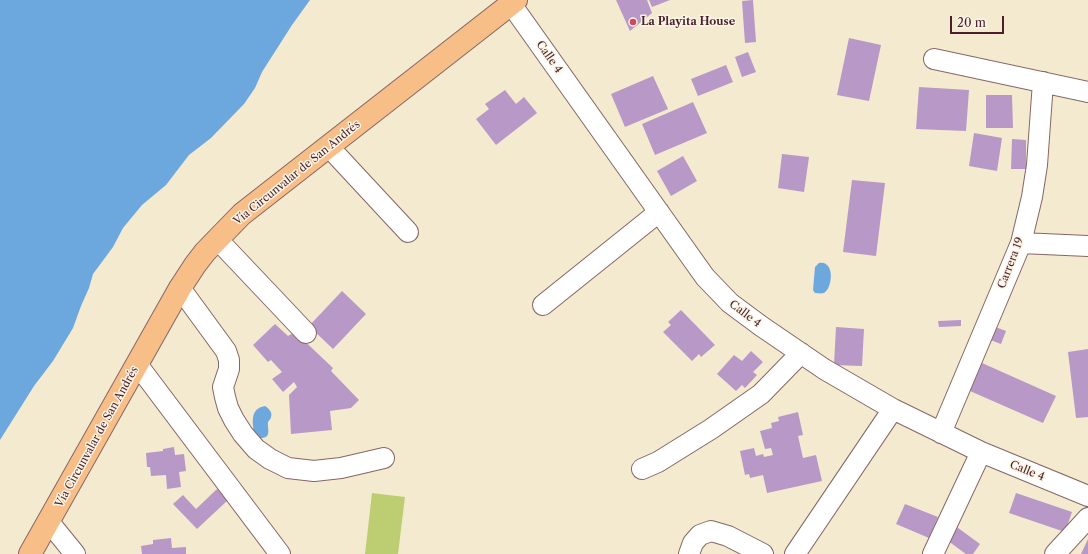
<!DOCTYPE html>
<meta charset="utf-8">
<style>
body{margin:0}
#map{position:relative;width:1088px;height:554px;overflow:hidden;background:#f4ead0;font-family:"Libre Caslon Text",serif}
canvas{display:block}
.scale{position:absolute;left:950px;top:16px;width:54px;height:18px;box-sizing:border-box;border:2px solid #4a1f2b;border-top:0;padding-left:5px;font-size:12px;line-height:14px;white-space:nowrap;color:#4a1f2b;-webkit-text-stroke:3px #fcf5e5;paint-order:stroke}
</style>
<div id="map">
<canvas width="1088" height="554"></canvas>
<div class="scale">20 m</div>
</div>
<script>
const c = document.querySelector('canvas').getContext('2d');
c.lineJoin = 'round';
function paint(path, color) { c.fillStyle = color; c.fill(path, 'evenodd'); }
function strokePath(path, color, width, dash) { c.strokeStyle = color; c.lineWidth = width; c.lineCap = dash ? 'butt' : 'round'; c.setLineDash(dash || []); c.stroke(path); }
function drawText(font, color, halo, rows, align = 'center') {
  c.font = font + ' "Libre Caslon Text",serif'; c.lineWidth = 3; c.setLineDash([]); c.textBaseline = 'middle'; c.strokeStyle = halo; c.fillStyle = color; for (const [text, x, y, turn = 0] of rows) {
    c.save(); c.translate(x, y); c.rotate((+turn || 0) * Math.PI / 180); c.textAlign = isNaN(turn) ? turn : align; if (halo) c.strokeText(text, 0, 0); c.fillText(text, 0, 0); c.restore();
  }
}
paint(new Path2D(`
 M372,493L405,497L398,554H365Z`), '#bcce71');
paint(new Path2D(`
 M0,0H310L292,25L262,72L255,88L244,104L211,138L189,155L166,185L142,205L123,228L113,247L93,274L89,288L81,306L73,328L53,361L34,386L0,440Z
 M819,263C835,260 833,288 824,293C821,294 818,293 815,293L813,290L815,267Z
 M265,406C268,408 273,412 271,417C271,419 269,420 268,422C267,428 272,437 262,438C259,439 256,437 254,435C253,423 249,409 265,406Z`), '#6ca8dd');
paint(new Path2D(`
 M616,0H647L652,13L630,31Z
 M649,0H670L652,7Z
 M753,0L756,42L745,43L742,1Z
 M849,38L881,45L869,101L837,95Z
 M748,52L756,72L742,77L735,57Z
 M726,65L733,82L698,96L691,79Z
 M653,76L668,109L625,127L611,94Z
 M919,87L969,90L966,131L916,129Z
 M505,90L516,104L524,97L537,113L496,145L476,119L489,109L485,104Z
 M986,95H1012L1013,128H986Z
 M693,102L707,133L655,155L642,124Z
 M974,133L1002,138L997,171L969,166Z
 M1012,139L1026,140V169H1011Z
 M782,154L809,157L804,192L778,188Z
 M683,156L697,181L671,196L657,171Z
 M852,180L885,183L876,256L843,252Z
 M342,291L366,314L333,349L309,326Z
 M681,310L715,345L701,357L699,354L692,361L663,332L671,325L668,322Z
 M961,320V326L939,327L938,321Z
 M275,324L288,336L295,332L333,368L331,371L359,400L351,408L330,411L332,430L291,434L289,395L297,387L294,382L283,392L272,379L282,372L271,360L268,362L253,345Z
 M990,325L1006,331L1001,344L985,338Z
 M836,327L864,329L862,366L834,365Z
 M1088,349V417L1076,418L1068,352Z
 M751,351L763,362L753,372L757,375L745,388L742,385L736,391L717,374L734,355L742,361Z
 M982,363L1056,396L1043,423L970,391Z
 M798,412L803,435L798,436L803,458L816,455L822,481L767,493L763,475L750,478L749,474L745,475L740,451L754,448L756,456L763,454L764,457L773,455L771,448L765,449L760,431L772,428L771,423L779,421L778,417Z
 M174,447L175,455L184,454L186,471L179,472L181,487L167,489L166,475L151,476L150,467H147L146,453L163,451V449Z
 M217,489L228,500L197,529L173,504L183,495L196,509Z
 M1016,493L1072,512L1065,532L1009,513Z
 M905,504L938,517L929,538L896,524Z
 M954,525L980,544L973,554H966L944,538Z
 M171,538L172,548L186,547V554H142L141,546L153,544V540Z
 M1088,539V554H1081Z`), '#b798c7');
const minor = new Path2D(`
 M511,4L705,277L730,303L761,326L824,369L893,409L981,452L1088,496
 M934,59L1088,92
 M329,147L408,232
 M217,239L306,333
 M1021,243L1088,246
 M180,288L226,351L229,360V369L223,387L225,397L228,408L234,420L243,434L256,449L270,459L288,468L314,471L341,468L384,458
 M543,305L659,212
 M137,364L280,554
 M941,433L1021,243L1032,197L1037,165L1043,82
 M642,469L658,462L711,429L761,394L801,353
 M49,522L75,554
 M689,554L693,543L700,535L711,531L728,536L763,554
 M795,554L893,409
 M933,554L981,452
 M1055,554L1088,518`);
const highway = new Path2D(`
 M30,554L180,288L195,265L205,252L242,214L516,0`);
strokePath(minor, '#866665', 22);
strokePath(highway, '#866665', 24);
strokePath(minor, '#fff', 20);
strokePath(highway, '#f7be87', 22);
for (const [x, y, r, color] of [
 [633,22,4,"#d1495b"]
]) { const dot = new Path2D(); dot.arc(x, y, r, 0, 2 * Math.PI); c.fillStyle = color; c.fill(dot); strokePath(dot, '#fcf5e5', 1.5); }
drawText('bold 11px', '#4a1f2b', '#fcf5e5', [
 ["La Playita House",641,22]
], 'left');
drawText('11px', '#4a1f2b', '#fcf5e5', [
 ["Calle 4",549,57,55],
 ["Vía Circunvalar de San Andrés",297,173,-39],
 ["Carrera 19",1011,263,-69],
 ["Calle 4",745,314,37],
 ["Vía Circunvalar de San Andrés",97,437,-61],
 ["Calle 4",1027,471,22]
]);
</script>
